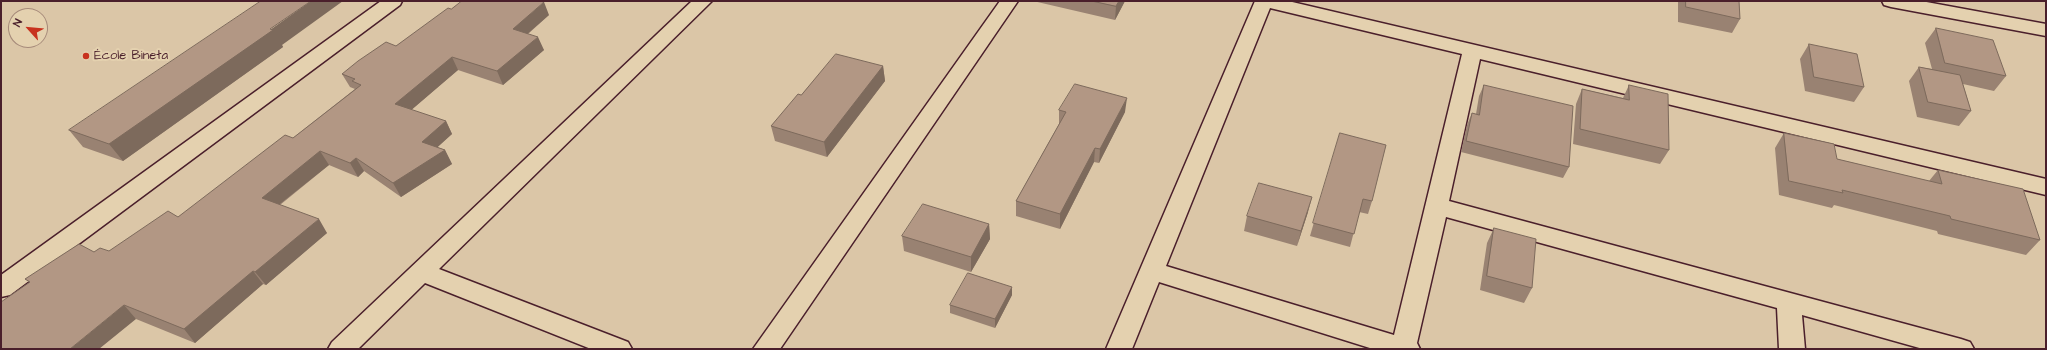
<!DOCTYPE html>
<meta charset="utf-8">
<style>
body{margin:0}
#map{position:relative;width:2047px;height:350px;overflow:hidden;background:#dbc6a7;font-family:"Architects Daughter",sans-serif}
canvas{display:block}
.frame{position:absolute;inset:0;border:2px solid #4a1f2b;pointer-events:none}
.north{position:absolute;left:8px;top:8px;width:40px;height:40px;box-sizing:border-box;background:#e4d1af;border:1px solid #a68a7a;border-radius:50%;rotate:297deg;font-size:11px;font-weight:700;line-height:16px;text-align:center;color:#4a1f2b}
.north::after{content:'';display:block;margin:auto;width:14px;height:18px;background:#c8321e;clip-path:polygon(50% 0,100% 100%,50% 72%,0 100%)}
</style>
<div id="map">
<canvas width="2047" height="350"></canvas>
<div class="frame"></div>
<div class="north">N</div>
</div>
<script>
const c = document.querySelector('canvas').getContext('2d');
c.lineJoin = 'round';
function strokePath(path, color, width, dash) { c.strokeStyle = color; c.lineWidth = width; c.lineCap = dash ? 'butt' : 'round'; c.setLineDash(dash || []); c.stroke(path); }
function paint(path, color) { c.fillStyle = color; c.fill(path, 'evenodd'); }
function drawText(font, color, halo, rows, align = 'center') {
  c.font = font + ' "Architects Daughter",sans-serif'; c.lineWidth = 4; c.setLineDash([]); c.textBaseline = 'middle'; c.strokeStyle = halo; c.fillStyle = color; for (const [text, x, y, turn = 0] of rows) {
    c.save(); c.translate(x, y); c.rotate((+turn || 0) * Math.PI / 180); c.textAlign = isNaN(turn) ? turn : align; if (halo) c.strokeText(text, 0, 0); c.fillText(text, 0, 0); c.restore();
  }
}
const street = new Path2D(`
 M381,1H402L400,5L10,295L1,297V275Z
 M692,1H712L439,269L628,342L632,349H591L425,283L358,349H328L332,342Z
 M1000,1H1018L780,349H753Z
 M1255,1H1288L2046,179V195L1480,59L1449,201L1961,339L1970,342L1974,349H1923L1802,315L1805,349H1779L1777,308L1446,217L1417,343L1420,349H1373L1159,282L1132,349H1106ZM1270,8L1462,54L1394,335L1166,266Z
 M1882,1H1921L2046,24V36L1891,7L1884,5Z`);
strokePath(street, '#4a1f2b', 3);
paint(street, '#e4d1af');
paint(new Path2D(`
 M1033,1H1125L1115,20Z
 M1678,1H1739L1740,19L1732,33L1678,22Z
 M451,9L549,15L528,34L544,50L503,85L458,70L411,110L446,121L452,134L437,147L445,150L452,164L401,197L364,171L358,177L329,165L280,205L327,233L266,285L263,284L195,343L136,319L29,282L25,279L94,252L109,251L178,217L293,138L355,89L350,87L342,74L396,46Z
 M1936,28L2006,76L1994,91L1963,84L1971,111L1959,126L1917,117L1909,81L1919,67L1932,69L1925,43Z
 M1809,44L1864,87L1854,102L1805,91L1800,59Z
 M282,45L283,47L123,161L83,147L69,130Z
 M883,66L885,81L827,157L775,141L771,126L801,95Z
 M1484,85L1569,167L1563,178L1461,152L1467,125L1472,113L1476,114L1479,96Z
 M1629,85L1669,150L1660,164L1573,144L1576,104L1582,89L1623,98Z
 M1059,110L1125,112L1099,163L1094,162L1060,229L1016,216V201L1059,124Z
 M1340,133L1372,201L1368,214L1359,212L1350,247L1310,236Z
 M1784,133L1837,159L1929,181L1938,170L2040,240L2026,255L1938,234L1937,231L1834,205L1832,208L1779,195L1775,148Z
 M1308,212L1297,246L1244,231L1247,216Z
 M989,224L990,239L971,272L904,251L902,236Z
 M1494,228L1532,288L1524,303L1480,290L1487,243Z
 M1012,287V295L995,328L950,313V305Z`), '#998272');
paint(new Path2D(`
 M311,1H343L282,45L283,47L123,161L109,144Z
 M1119,1H1125L1115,20L1116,6Z
 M544,2L549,15L518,42L513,29Z
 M538,37L544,50L503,85L497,71Z
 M452,57L458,70L402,118L395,104Z
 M883,66L885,81L827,157L824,142Z
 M1127,98L1125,112L1099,163L1100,149Z
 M446,121L452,134L429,155L422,142Z
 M1095,148L1094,162L1060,229V214Z
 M445,150L452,164L401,197L393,183Z
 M320,151L329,165L271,211L262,198Z
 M356,158L364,171L358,177L350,163Z
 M1312,197L1308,212L1297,246L1301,231Z
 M319,219L327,233L266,285L255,272Z
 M989,224L990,239L971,272V257Z
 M253,271L263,284L195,343L184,329Z
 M1012,287V295L995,328V319Z
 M124,305L136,319L99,349H70Z`), '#7d6a5c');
const building = new Path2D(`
 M261,1H311L270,29L273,30L109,144L69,130Z
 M462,1H539L544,2L513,29L538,37L497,71L452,57L395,104L446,121L422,142L445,150L393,183L356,158L350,163L320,151L262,198L319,219L255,272L253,271L184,329L124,305L70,349H1V302L30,282L25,279L79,244L94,252L100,248L109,251L168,211L178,217L285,135L293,138L361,85L352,81L355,79L342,74L358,61L386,42L396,46L448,8L451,9Z
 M1092,1H1119L1116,6Z
 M1686,1H1739L1740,19L1686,7Z
 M1936,28L1993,40L2006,76L1945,63Z
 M1809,44L1857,54L1864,87L1814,77Z
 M836,54L883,66L824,142L771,126L798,94L801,95Z
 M1919,67L1960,75L1971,111L1928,102Z
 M1075,84L1127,98L1100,149L1095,148L1060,214L1016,201L1066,112L1059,110Z
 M1484,85L1573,106L1569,167L1466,141L1472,113L1479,115Z
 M1629,85L1668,94L1669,150L1580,129L1582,89L1629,100Z
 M1340,133L1386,145L1372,201L1363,199L1354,234L1313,223Z
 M1784,133L1834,144L1837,159L1942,184L1938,170L2023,189L2040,240L1951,219L1950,216L1842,190L1843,193L1789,181Z
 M1259,183L1312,197L1301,231L1247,216Z
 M923,204L989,224L971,257L902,236Z
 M1494,228L1536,239L1532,288L1487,276Z
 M968,273L1012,287L995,319L950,305Z`);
paint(building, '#b29784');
strokePath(building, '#7d6a5c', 1);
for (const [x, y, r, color] of [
 [86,56,4,"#c8321e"]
]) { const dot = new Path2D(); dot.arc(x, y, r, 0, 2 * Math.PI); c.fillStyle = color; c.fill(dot); strokePath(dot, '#e4d1af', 1.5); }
drawText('13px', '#4a1f2b', '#e4d1af', [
 ["École Bineta",94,56]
], 'left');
</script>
